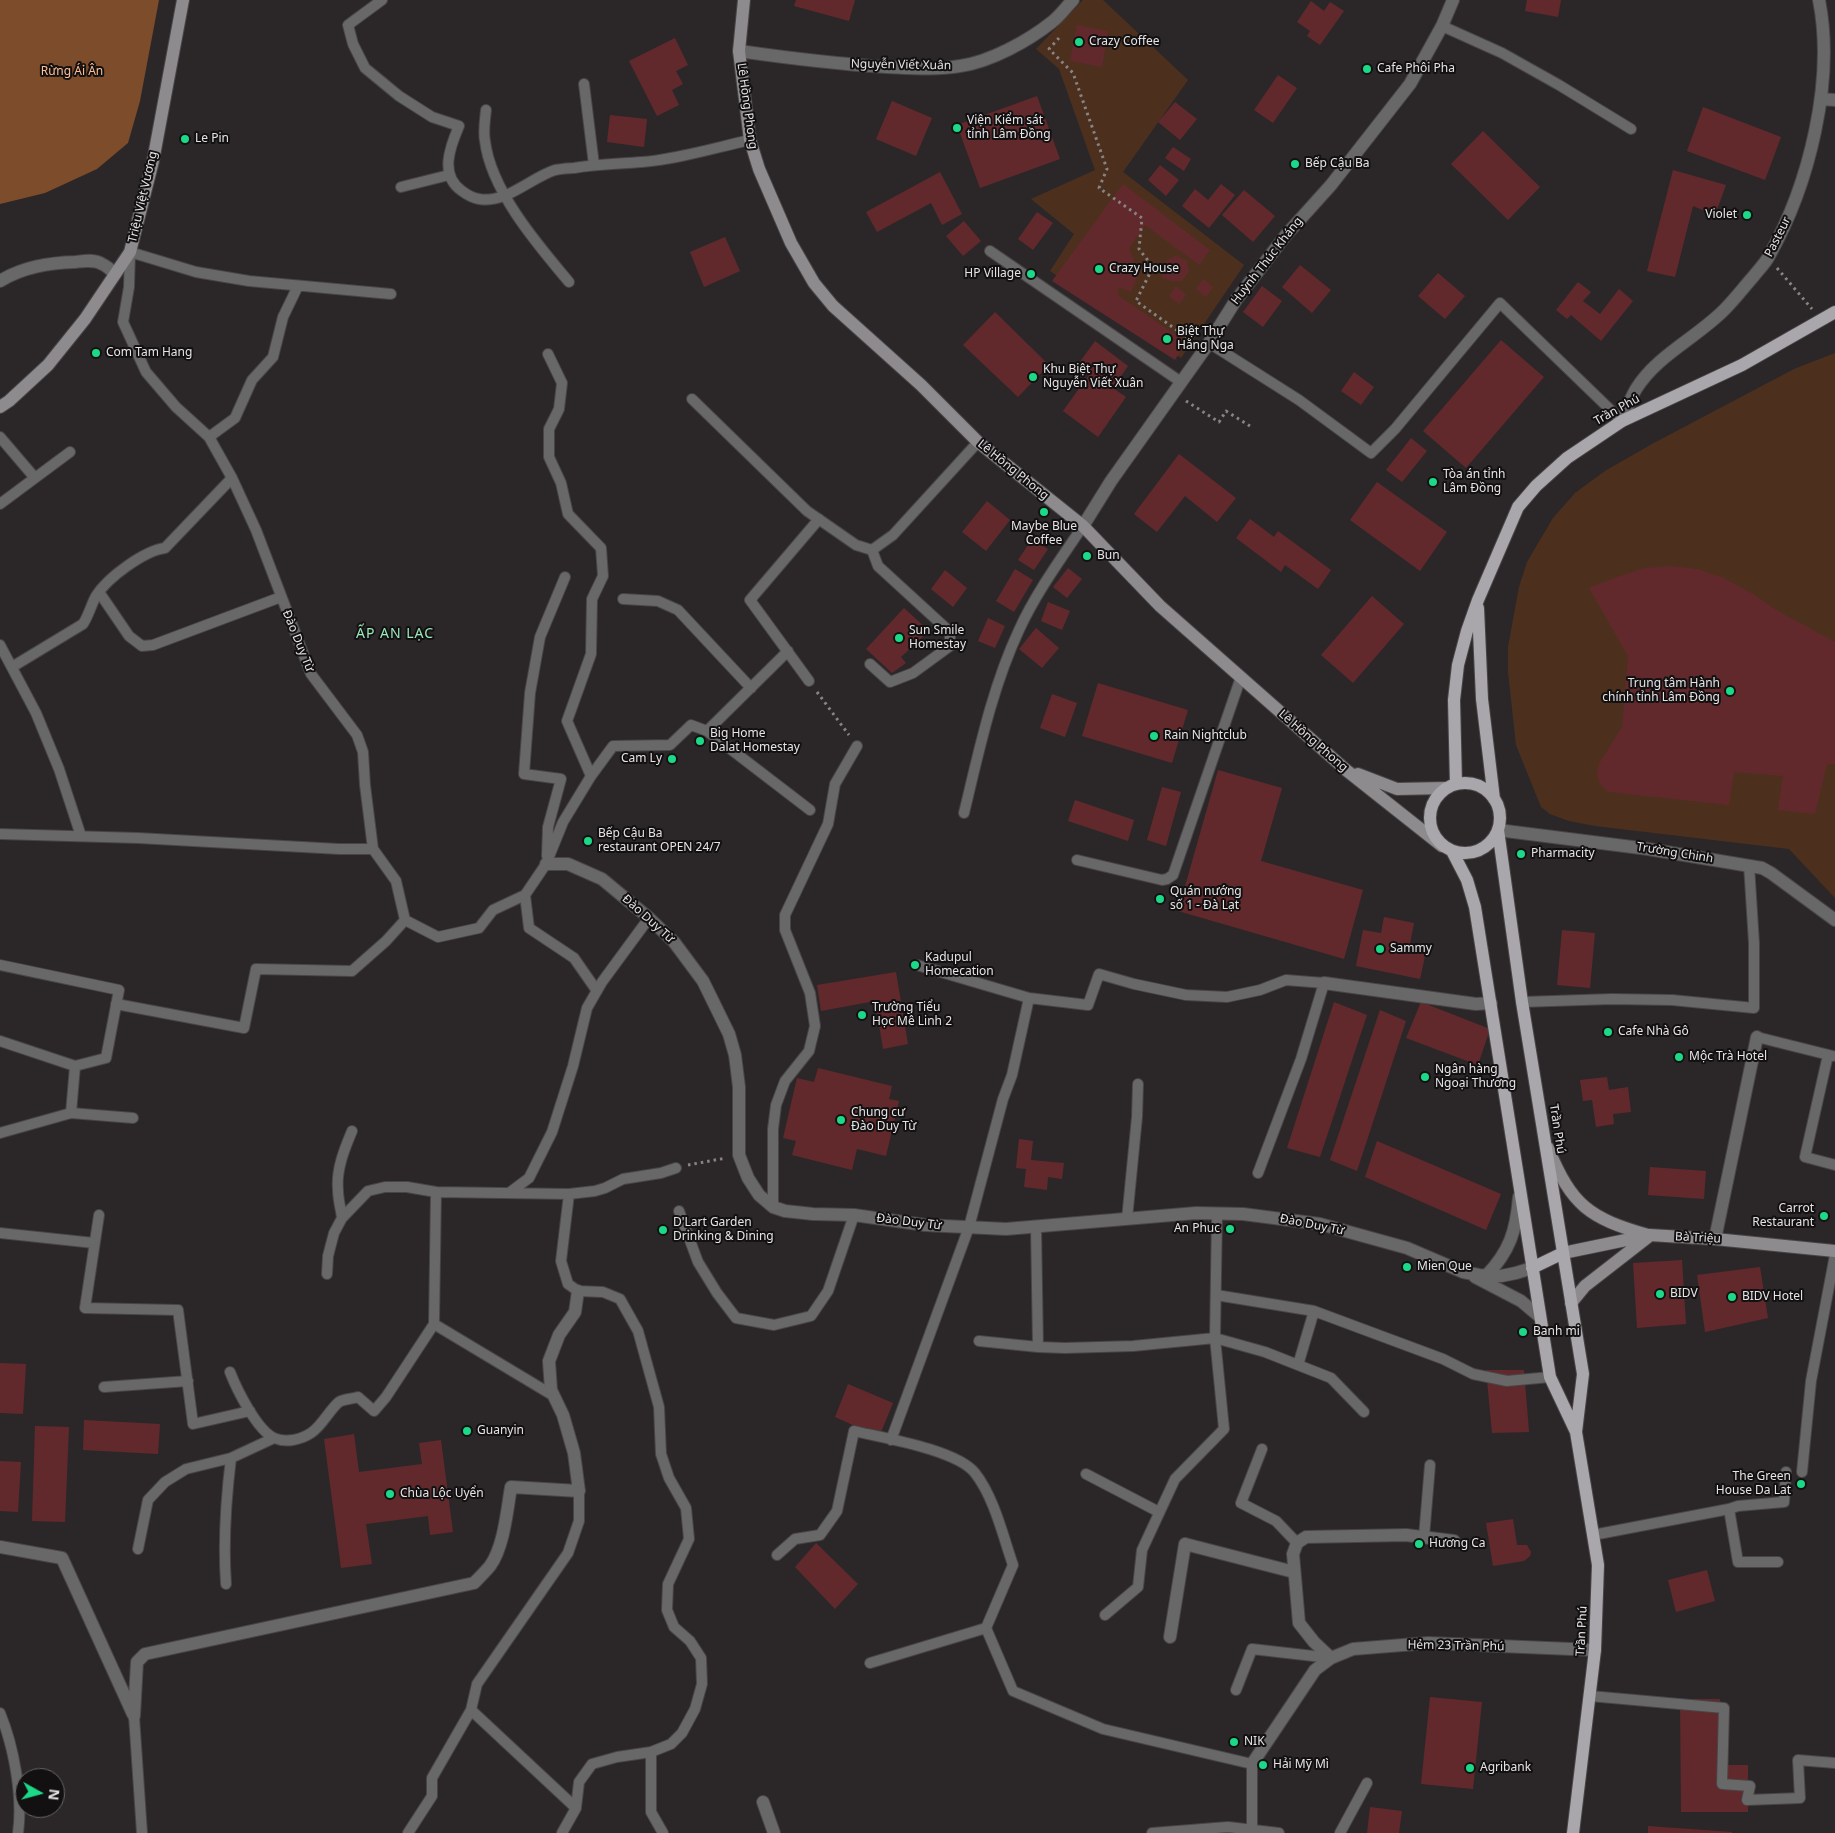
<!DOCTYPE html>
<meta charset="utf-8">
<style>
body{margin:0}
#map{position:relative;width:1835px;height:1833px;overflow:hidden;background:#2b2729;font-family:"Noto Sans",sans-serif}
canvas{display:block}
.north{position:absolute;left:15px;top:1768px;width:50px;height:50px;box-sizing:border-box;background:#121011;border:1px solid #676566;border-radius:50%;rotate:97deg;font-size:14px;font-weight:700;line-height:20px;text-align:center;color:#e7e4e6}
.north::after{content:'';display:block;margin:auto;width:18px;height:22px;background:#1cd988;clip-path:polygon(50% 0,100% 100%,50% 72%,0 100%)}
</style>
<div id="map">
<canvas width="1835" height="1833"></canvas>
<div class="north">N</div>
</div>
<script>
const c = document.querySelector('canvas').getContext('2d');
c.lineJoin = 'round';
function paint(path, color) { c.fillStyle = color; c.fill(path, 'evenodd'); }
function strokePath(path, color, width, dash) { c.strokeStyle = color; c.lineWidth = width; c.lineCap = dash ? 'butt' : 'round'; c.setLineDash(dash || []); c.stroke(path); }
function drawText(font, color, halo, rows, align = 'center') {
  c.font = font + ' "Noto Sans",sans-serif'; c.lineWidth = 4; c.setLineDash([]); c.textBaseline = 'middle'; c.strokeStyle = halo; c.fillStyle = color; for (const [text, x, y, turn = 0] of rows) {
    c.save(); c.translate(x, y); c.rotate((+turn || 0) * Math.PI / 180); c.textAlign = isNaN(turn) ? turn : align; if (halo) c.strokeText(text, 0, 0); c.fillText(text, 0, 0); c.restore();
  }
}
paint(new Path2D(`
 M1083,0H1103L1188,80L1123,172L1244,265L1181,358L1050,271L1074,234L1031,199L1095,170L1059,69L1036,49Z
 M1835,353V898L1789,849L1595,826L1569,821L1550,814L1541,807L1516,745L1508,672V647L1519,587L1527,562L1553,518L1575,493L1605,471L1652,444L1794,369Z`), '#4c301d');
paint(new Path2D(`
 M0,0H159L140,101L128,143L97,169L45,193L0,204Z`), '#7d4c2a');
paint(new Path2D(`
 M796,0H855L849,21L794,6Z
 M1527,0H1561L1558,17L1525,11Z
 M1311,1L1324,11L1330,2L1344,11L1320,45L1307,36L1310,31L1297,22Z
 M1077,25L1108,31L1102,67L1070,61Z
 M675,38L688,65L676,71L683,84L672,90L679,105L657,116L629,61Z
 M1278,75L1297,88L1273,123L1254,110Z
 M1037,96L1060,159L980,188L957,125Z
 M892,101L932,118L916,156L876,139Z
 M1175,102L1197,119L1180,140L1158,122Z
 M1703,107L1781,137L1765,180L1687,151Z
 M610,115L647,119L644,147L607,142Z
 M1483,131L1540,187L1508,220L1451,164Z
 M1173,147L1191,159L1184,171L1165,158Z
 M1160,165L1179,180L1166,196L1148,180Z
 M1673,170L1726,185L1715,215L1693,206L1675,277L1647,271Z
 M940,172L962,214L942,225L931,203L877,232L866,212Z
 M1123,184L1210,250L1199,265L1145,225L1129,248L1139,274L1131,292L1118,287L1119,296L1186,342L1175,360L1052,281Z
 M1221,184L1235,195L1209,228L1182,206L1195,189L1208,200Z
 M1244,190L1275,216L1253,242L1222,215Z
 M1037,212L1053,223L1033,250L1018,239Z
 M964,221L981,241L963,256L946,236Z
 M725,237L740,271L704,287L690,252Z
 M1176,255L1187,261L1189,271L1182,281H1171L1161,277L1166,261Z
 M1300,265L1331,290L1312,313L1282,287Z
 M1438,273L1465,296L1445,319L1418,296Z
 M1203,279L1213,287L1206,297L1196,289Z
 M1578,282L1591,292L1583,301L1600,314L1619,289L1633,301L1601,341L1571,315L1567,319L1556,310Z
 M1176,286L1186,295L1179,304L1169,296Z
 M1262,286L1282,301L1263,327L1243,312Z
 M995,312L1049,365L1018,397L963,345Z
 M1501,340L1544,377L1466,468L1423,431Z
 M1095,341L1128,366L1113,388L1126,397L1098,437L1063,411L1091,372L1079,363Z
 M1354,372L1374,387L1361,405L1341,391Z
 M1411,438L1427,451L1402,482L1386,470Z
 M1179,454L1236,498L1217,522L1185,496L1157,532L1134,514Z
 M1377,482L1447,532L1420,571L1350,520Z
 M987,501L1010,520L986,551L962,532Z
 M1250,519L1274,537L1278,531L1331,570L1318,589L1285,565L1281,572L1236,538Z
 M1032,539L1048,549L1034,570L1018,560Z
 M1671,566L1697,569L1724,578L1753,594L1776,610L1835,642V764H1827L1815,814L1778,810L1783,776L1734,772L1729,805L1617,793L1607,791L1601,785L1597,775L1599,764L1622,727L1628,656L1589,588L1620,576L1645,568Z
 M1068,568L1082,579L1067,598L1053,587Z
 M1015,569L1033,580L1014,612L996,601Z
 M945,570L967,588L953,607L931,589Z
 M1372,596L1404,624L1353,683L1321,655Z
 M1048,602L1070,611L1062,630L1041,621Z
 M904,608L929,631L901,657L906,663L892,673L866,649Z
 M988,618L1005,626L995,648L978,641Z
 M1036,628L1059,648L1042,668L1019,649Z
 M1098,683L1188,710L1172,763L1082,736Z
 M1052,694L1077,703L1065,737L1040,728Z
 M1218,770L1282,788L1261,861L1363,890L1344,959L1178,911Z
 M1162,787L1181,792L1166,846L1147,840Z
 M1075,800L1134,820L1128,841L1068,821Z
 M1384,917L1414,923L1410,944L1427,947L1420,979L1356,966L1363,930L1381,933Z
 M1562,930L1595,933L1590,988L1557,985Z
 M896,972L908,1044L883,1049L875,1001L821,1011L817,985Z
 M1334,1002L1367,1015L1320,1157L1287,1148Z
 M1421,1002L1490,1029L1478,1065L1406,1038Z
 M1380,1010L1406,1021L1357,1171L1330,1160Z
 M818,1068L892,1086L889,1099L899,1101L886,1156L857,1149L852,1170L792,1155L796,1141L783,1138L797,1078L814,1082Z
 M1607,1077L1609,1090L1628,1087L1631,1112L1613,1114L1614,1124L1596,1127L1592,1100L1583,1101L1580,1080Z
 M1019,1139L1033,1141L1031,1160L1064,1163L1062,1179L1048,1177L1047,1190L1024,1187L1026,1169L1016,1168Z
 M1377,1141L1501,1194L1486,1230L1365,1177Z
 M1650,1167L1706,1171L1704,1199L1648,1195Z
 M1682,1260L1686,1324L1637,1328L1633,1263Z
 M1760,1267L1768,1318L1705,1332L1697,1275Z
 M0,1363L26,1364L23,1414L0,1413Z
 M1486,1370H1524L1529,1432L1492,1433Z
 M848,1384L893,1403L879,1437L835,1417Z
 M84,1420L160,1424L158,1454L83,1450Z
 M35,1426L69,1427L65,1522L32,1521Z
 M354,1434L359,1472L422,1464L419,1443L441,1440L453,1532L430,1535L428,1516L366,1524L372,1564L341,1568L324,1439Z
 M0,1461L21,1462L18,1512L0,1511Z
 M1513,1519L1517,1545H1527L1531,1552L1530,1556L1524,1561L1493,1566L1486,1523Z
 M816,1543L858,1584L835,1609L795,1567Z
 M1707,1570L1715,1601L1676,1612L1668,1580Z
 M1430,1697L1482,1702L1473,1789L1421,1784Z
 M1680,1699H1720L1721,1765H1748V1812H1681Z
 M1370,1807L1402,1811L1399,1833H1367Z
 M1648,1826L1732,1832V1833H1648Z`), '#62292c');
const lane = new Path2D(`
 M382,0L348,25L353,44L365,68L399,96L432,117L459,126C450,147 439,175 462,191C466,194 473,198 479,199C506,204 530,178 555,170C561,169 568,168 574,168C597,164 619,164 642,162C678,159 714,148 750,140
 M1442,26L1502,53L1559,85L1631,129
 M584,84L594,165
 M486,110C485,120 483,132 485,141C491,191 538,245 569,282
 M401,187L449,175
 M990,251L1181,382
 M391,294L249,281L196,272L130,252L129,287L123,322L146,372L176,407L209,437L232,478L256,530L311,674L357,735L363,752L365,785L373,849L396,881L405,920L438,937L479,928L493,910L525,895L546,864L563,822L591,776L567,721L591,654L592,599L603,576L601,548L568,514L561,483L549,457V429L559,409L562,383L548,354
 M1209,343L1299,400L1371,453L1395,429L1500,303L1622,421
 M692,399L807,511L856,545L872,550L878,566L950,632V646L913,673L890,682L870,664
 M0,437L35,478
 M209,437L235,418L252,380L273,357L283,317L298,286
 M0,504L70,452
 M872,550L893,535L978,442
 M99,592L129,636L142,646L153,645L281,597
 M623,599L658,601L678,610L751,688
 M0,645L36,713L59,769L81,836
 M12,667L83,624C89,615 91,605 96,596C108,577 144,551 165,548L232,478
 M809,681L750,600L819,519
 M707,731L788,651
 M591,776L613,746L670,745L691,725L707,731L810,810
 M964,813C979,751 992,688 1019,630C1036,593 1060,560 1083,526
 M0,834L138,838L339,849H373
 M547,856L548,827L561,779L524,774L530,693L540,637L565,577
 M1077,860L1162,880L1167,879L1173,875L1241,677
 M525,895L529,928L574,958L597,991
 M0,965L119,990L106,1058L75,1066L71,1113
 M917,965L1029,998L1088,1005L1099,974L1134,984L1186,995L1227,997L1260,990L1286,980L1324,983L1301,1059L1258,1173
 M1522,1002L1612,999L1672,1000L1754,1008V943L1749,865
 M116,1004L244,1028L256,969L352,971L386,941L405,920
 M1757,1037L1833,1056
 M0,1041L75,1066
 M1828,1055L1805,1157L1835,1165
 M0,1133L71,1113L133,1118
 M509,1193L529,1178L552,1132L573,1066L587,1008L602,982L649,918
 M773,1207V1129L776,1105L785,1081L809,1051L815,1026L810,993L785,930V915L828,824L835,784L857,746
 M679,1211L698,1262L717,1293L736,1318L774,1325L811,1316L828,1291L854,1215
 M99,1215L85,1308L178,1310L193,1424L250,1411
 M342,1218C341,1209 338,1200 338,1190C336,1170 344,1150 352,1131
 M1127,1219L1137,1117L1138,1084
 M1036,1227L1038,1347
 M0,1233L94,1243
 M327,1274L328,1256L334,1233L342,1218L368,1191L385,1187H407L436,1192
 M1216,1295L1314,1311L1443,1359L1473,1374L1507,1381L1550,1377
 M434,1324L554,1396
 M979,1341L1038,1347L1065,1348L1133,1346L1215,1338L1265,1352L1331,1378L1364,1412
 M1298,1365L1314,1311
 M230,1372C237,1390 257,1430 274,1438C286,1443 300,1440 311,1433C322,1426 330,1409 339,1402C344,1399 352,1399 358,1397L374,1411L386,1397L434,1324L436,1192L569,1194L595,1191L605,1188L623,1179L661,1173L676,1168
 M104,1387L188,1381
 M891,1440L969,1227L1003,1099L1012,1075L1029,998
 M1262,1449L1241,1503L1276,1521L1297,1543
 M1802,1472L1811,1381L1835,1255
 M1086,1474L1159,1512
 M1729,1509L1738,1506L1784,1502L1786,1472
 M1593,1535L1729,1509L1738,1562H1778
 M1424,1537L1430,1465
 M138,1549L148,1500L165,1482L186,1469L231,1458L274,1438
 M777,1555L795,1539L820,1535L837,1511L854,1431C884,1438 957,1450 975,1473C994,1497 1003,1536 1013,1565L986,1628L1013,1691L1103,1729L1252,1764V1830
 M226,1584C223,1543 226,1499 231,1458
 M1105,1615L1138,1587L1142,1550L1175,1479L1224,1429L1215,1338L1217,1214
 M870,1663L986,1628
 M1236,1690L1252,1649L1331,1658
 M1590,1696L1724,1708L1722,1784L1750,1786L1747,1800L1800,1798L1798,1760L1835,1763
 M471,1710L576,1808
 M0,1713C14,1747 23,1797 18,1833
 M134,1716L142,1833
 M651,1752V1812L663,1833
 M408,1833L432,1796V1778L471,1710L477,1684L568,1553L579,1521V1491
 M562,1833L576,1808L579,1782L592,1764L617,1757L651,1752L671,1744L682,1733L695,1709L702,1684L701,1658L690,1641L674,1627L667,1610L668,1584L689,1539L686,1508L669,1478L661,1454L659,1407L638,1331L620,1299L603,1292L578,1291L568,1284L561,1261L569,1194
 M1152,1833L1228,1827L1279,1833
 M1340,1833L1367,1783`);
const street = new Path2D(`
 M739,51C788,58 837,64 887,67C911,68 937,70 960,66C990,62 1028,41 1052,22C1060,16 1066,7 1073,0
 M1821,99L1835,100
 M0,281C23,267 48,263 75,262C84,261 94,259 102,264C107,266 111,270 115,274
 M1622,421C1626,411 1630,399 1636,389C1657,355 1698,337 1725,309C1735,299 1744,287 1753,277C1758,270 1765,264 1769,256C1809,185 1835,81 1819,0
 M1083,526L1111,481L1209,343L1236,300L1286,235L1331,185L1410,84L1442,26L1453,0
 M1498,830L1648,849L1762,868L1771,873L1835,920
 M546,864H568L602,879L649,918L674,942L703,981L729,1034L735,1055L739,1087V1155L748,1178L759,1195L773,1207L785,1211L813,1214L854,1215L925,1225L1006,1229L1196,1213L1243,1214L1320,1224L1407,1248L1463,1272L1479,1275L1501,1276L1516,1273L1532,1268
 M1324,983L1476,1004L1491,1003
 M1715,1239L1757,1037
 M1486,1276C1510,1251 1516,1231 1519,1197
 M1475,1277L1521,1301L1540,1317
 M0,1547L62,1558L133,1714
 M1170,1637L1185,1544L1294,1572
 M1331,1658L1314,1642L1299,1623L1293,1554L1297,1543L1306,1537L1406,1535L1454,1541
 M134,1716L137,1662L145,1654L474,1583C479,1578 485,1572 490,1566C504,1547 507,1510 511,1487L579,1491L574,1453L563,1415L551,1390L549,1361L559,1335L575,1312L578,1291
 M1252,1764L1315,1670L1331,1658L1353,1649L1428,1643L1595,1650
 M763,1802L774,1833`);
const secondary = new Path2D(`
 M744,0L739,51L750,140L759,169L791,243L814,283L833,306L921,385L978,442L1083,526L1160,606L1346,770L1442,846
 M0,407L9,401L48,365L85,319L130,252L153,161L183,0
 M1358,774L1397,789L1446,788
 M1548,1148C1572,1206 1589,1218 1648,1235
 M1563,1253L1650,1235L1715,1239L1835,1251
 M1571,1303L1585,1286L1648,1237`);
const primary = new Path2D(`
 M1478,608L1482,699L1494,799
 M1430 818a35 35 0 1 1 70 0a35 35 0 1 1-70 0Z
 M1456,784L1454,700L1458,665L1467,631L1478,600L1518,507L1536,486L1567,458L1622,421L1742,365L1835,312
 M1498,830L1522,1002L1583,1374L1576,1432
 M1452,851L1467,880L1475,907L1550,1377L1576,1432L1598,1565L1595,1650L1573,1833
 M1532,1268L1563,1253`);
strokePath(lane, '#494547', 12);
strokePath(street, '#494547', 14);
strokePath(secondary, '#494547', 14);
strokePath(primary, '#494547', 14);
strokePath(new Path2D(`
 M1059,38L1049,49L1073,73L1107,169L1099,188L1142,218L1139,249L1153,267L1136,301L1192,341
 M1777,268L1812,309
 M1186,401L1219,422L1226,411L1253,428
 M817,692L849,735
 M688,1165L726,1158`), '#878486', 3, [2.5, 4]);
strokePath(lane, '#696869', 10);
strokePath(street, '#696869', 12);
strokePath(secondary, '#8d8b8e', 12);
strokePath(primary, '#a9a7ab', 12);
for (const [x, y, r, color] of [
 [1079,42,5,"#1cd988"],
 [1367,69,5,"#1cd988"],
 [957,128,5,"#1cd988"],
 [185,139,5,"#1cd988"],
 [1295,164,5,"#1cd988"],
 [1747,215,5,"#1cd988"],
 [1099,269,5,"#1cd988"],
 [1031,274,5,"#1cd988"],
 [1167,339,5,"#1cd988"],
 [96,353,5,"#1cd988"],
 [1033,377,5,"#1cd988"],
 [1433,482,5,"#1cd988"],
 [1044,512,5,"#1cd988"],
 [1087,556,5,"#1cd988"],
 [899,638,5,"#1cd988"],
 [1730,691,5,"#1cd988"],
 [1154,736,5,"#1cd988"],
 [700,741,5,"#1cd988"],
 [672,759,5,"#1cd988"],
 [588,841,5,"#1cd988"],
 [1521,854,5,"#1cd988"],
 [1160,899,5,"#1cd988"],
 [1380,949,5,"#1cd988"],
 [915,965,5,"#1cd988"],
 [862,1015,5,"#1cd988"],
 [1608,1032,5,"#1cd988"],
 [1679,1057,5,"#1cd988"],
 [1425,1077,5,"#1cd988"],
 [841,1120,5,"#1cd988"],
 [1824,1216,5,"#1cd988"],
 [1230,1229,5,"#1cd988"],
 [663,1230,5,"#1cd988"],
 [1407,1267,5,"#1cd988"],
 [1660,1294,5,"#1cd988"],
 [1732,1297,5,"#1cd988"],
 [1523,1332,5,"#1cd988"],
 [467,1431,5,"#1cd988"],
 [1801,1484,5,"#1cd988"],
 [390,1494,5,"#1cd988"],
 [1419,1544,5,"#1cd988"],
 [1234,1742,5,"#1cd988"],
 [1263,1765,5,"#1cd988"],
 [1470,1768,5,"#1cd988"]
]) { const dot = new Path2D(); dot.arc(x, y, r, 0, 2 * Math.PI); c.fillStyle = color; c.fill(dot); strokePath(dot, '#121011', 2); }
drawText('12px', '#e7e4e6', '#121011', [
 ["Crazy Coffee",1089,42],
 ["Cafe Phôi Pha",1377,69],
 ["Viện Kiểm sát",967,121],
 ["tỉnh Lâm Đồng",967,135],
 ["Le Pin",195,139],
 ["Bếp Cậu Ba",1305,164],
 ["Violet",1737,215,"right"],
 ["Crazy House",1109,269],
 ["HP Village",1021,274,"right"],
 ["Biệt Thự",1177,332],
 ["Hằng Nga",1177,346],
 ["Com Tam Hang",106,353],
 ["Khu Biệt Thự",1043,370],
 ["Nguyễn Viết Xuân",1043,384],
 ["Tòa án tỉnh",1443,475],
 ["Lâm Đồng",1443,489],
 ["Maybe Blue",1044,527,"center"],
 ["Coffee",1044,541,"center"],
 ["Bun",1097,556],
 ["Sun Smile",909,631],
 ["Homestay",909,645],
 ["Trung tâm Hành",1720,684,"right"],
 ["chính tỉnh Lâm Đồng",1720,698,"right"],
 ["Big Home",710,734],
 ["Dalat Homestay",710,748],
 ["Rain Nightclub",1164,736],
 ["Cam Ly",662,759,"right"],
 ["Bếp Cậu Ba",598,834],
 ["restaurant OPEN 24/7",598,848],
 ["Pharmacity",1531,854],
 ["Quán nướng",1170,892],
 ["số 1 - Đà Lạt",1170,906],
 ["Sammy",1390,949],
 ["Kadupul",925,958],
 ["Homecation",925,972],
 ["Trường Tiểu",872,1008],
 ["Học Mê Linh 2",872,1022],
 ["Cafe Nhà Gô",1618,1032],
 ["Mộc Trà Hotel",1689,1057],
 ["Ngân hàng",1435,1070],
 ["Ngoại Thương",1435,1084],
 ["Chung cư",851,1113],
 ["Đào Duy Từ",851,1127],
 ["Carrot",1814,1209,"right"],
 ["Restaurant",1814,1223,"right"],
 ["D'Lart Garden",673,1223],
 ["Drinking & Dining",673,1237],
 ["An Phuc",1220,1229,"right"],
 ["Mien Que",1417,1267],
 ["BIDV",1670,1294],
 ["BIDV Hotel",1742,1297],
 ["Banh mi",1533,1332],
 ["Guanyin",477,1431],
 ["The Green",1791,1477,"right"],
 ["House Da Lat",1791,1491,"right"],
 ["Chùa Lộc Uyển",400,1494],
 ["Hương Ca",1429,1544],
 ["NIK",1244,1742],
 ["Hải Mỹ Mì",1273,1765],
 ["Agribank",1480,1768]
], 'left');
drawText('12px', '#e7e4e6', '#121011', [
 ["Nguyễn Viết Xuân",901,65,1],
 ["Lê Hồng Phong",747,106,82],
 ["Triệu Việt Vương",143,197,-77],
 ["Pasteur",1778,237,-63],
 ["Huỳnh Thúc Kháng",1267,261,-52],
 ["Trần Phú",1617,410,-29],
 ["Lê Hồng Phong",1013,470,39],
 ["Đào Duy Từ",298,641,68],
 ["Lê Hồng Phong",1313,741,41],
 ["Trường Chinh",1675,853,9],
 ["Đào Duy Từ",648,919,42],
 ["Trần Phú",1557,1129,81],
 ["Đào Duy Từ",909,1222,7],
 ["Đào Duy Từ",1312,1225,11],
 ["Bà Triệu",1698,1238,3],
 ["Trần Phú",1582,1631,-87],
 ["Hẻm 23 Trần Phú",1456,1646,1]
]);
drawText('12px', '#ffc097', '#121011', [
 ["Rừng Ái Ân",72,72]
]);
c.letterSpacing = '1px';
drawText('14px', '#9ae7b9', '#121011', [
 ["ẤP AN LẠC",395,634]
]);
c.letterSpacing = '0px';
</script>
